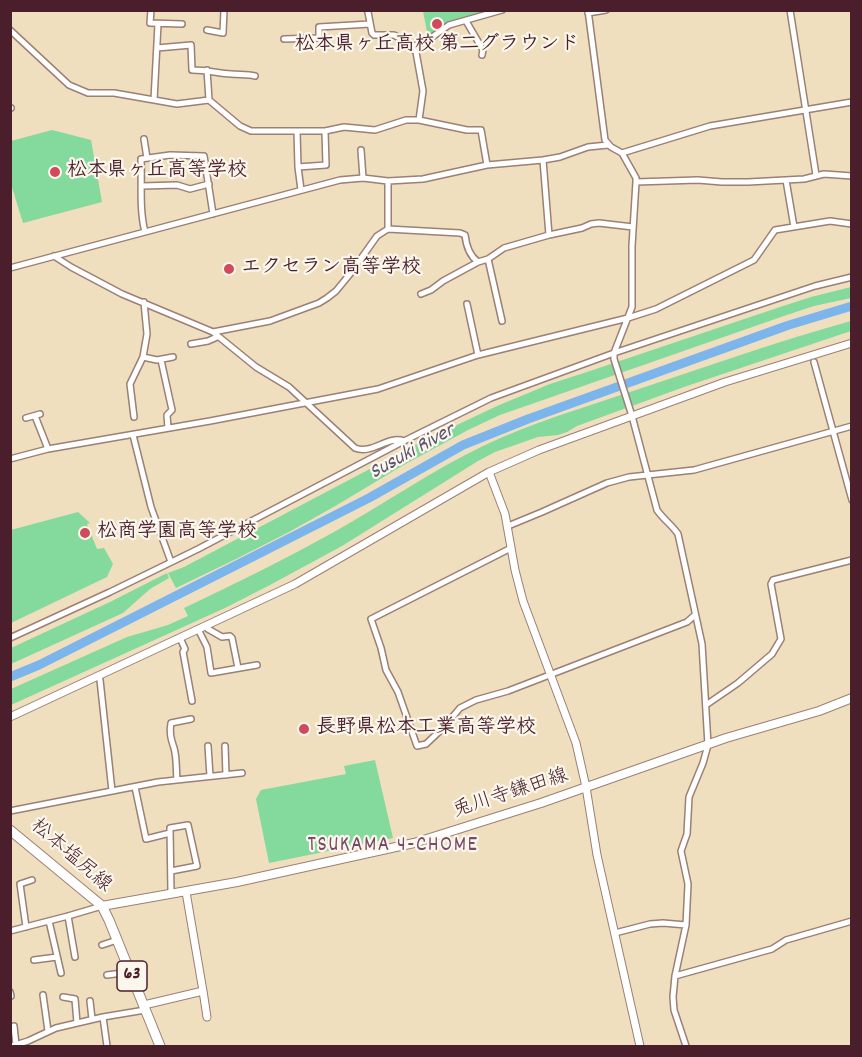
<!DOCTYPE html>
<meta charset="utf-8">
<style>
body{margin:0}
#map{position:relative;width:862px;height:1057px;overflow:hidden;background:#efdfbf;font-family:Dekko,sans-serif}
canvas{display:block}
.frame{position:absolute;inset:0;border:12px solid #4a1f2b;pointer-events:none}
</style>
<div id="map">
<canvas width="862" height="1057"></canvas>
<div class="frame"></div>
</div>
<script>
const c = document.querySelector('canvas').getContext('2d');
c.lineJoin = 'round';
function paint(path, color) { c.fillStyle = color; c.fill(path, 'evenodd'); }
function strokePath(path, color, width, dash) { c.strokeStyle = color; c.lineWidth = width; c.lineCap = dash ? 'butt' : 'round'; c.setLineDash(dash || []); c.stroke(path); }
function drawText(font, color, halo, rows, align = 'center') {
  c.font = font + ' Dekko,"Klee One",sans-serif'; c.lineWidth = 4.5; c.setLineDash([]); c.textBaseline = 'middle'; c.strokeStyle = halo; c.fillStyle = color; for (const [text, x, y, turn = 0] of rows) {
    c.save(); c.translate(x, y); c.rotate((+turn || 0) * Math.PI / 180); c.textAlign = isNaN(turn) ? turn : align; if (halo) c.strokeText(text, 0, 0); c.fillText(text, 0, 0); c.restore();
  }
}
paint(new Path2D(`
 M486,10V12L453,22L428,37L423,11Z
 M52,130L91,140L102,202L23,223L11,184V141Z
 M851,287V298L814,306L781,317L500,415L468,430L402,466L337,505L289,532L236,559L176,588L168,573L184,567L419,443L497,406L550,384L593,370L777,308L811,297Z
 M851,321V331L684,387L577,426L567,432L558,435L538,437L495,452L478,461L342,546L270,585L225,608L11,705V689L127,637L168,625L188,616L184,608C235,584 285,559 334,532C384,504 431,471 483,446C530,423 586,407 636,390C708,366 779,341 851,321Z
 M78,512L90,523L87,524L97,549L104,548L113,564L107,577L11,623V530Z
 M167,573L169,578L150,589L123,613L11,664V648L112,601Z
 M375,760L393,838L269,863L256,799L261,790L346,774L344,766Z`), '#84d99c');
strokePath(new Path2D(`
 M10,677L39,665L369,498L463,445L528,419L789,325L852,306`), '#7bb5ec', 9);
const minor = new Path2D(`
 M151,10L150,23L182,24
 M367,10L368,12L372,33L374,35H394L403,40L416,52L423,91L419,120
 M588,10L605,140L611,147L622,153L636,178V182L632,246V307L614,353V359L632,416L657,510C663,519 672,525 678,534L702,644L708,745L703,763L689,797L687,834L681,851L688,884L686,925L675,976L673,997L674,1010L686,1046
 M790,10L816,175
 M588,13L606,10
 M466,21L483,50L482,55
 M10,30L69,85L88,93H114L177,104L209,100L240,126L251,131H325L344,127L375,130L406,120H419L467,130H481L487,165
 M207,30L223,33L224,10
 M284,39L319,38V27L370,24
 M412,47L428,40L449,25L502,10
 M157,48L191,45L192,70C206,70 218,73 231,74C239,75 247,74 255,76
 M207,70L209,100
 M154,100L158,24
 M10,108H11
 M297,131L298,167L301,190
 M144,139L147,158
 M361,150L363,178
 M622,153L710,126L852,102
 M543,160L549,235
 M298,167L326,165L325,131
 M786,180L794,227
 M388,181V229
 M636,182L698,180L722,182H748L804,179L824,174L852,176
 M142,186L177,185L190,189L209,184
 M145,232C139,209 142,183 141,159L170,155L204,156L213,214
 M54,256L71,267L122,294L213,332L256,367L289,387L355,448C372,455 388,435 404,441
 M488,259L502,321
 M10,268L340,180L363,178L388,181L423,179L487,165L543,160L560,157L588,147L608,145
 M421,294L431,290L443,281L478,262
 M144,302L147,334L143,357L157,360L173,357
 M467,304L478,355
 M213,332L270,321L319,303L327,298L336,291L350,274L377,236L388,229L460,233L465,235C466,245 470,256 478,262L488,259L504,248L549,235L582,228L591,224L599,223L633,227
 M191,344L208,341L217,337
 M161,360L172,410L167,415L168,428
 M814,362L852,500
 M35,416L48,449
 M134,417L130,384L143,357
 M26,418L40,414
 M133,435L151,507L171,562
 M10,459L48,449L210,421L378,389L478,355L628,318L656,309L754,260L775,230L830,221L852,224
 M508,526L542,512L607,483L629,477L694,470L852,426
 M511,548L371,619L381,648L386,670L398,692L417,746L426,744L444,727L460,708L476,700L508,691L687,622L695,615
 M206,626L208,629L222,637L230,636L232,638L238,668
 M198,629L207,647L211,673L257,665
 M10,638L110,592L198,549L404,441L491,398L614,353L815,286L852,277
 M180,638L185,649L183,652L192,701
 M99,676L100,680L112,791
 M706,705L738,683L772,654L781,639L771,584L773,580L852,560
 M208,746L210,776
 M225,746L226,775
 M177,780C176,770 177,758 174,748C171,739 169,732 171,723L191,719
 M135,787L146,839L170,833
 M10,811L158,782L242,773
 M171,871L197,866L188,825L170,828L171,893
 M68,916L75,957
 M49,921L61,973
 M26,927L20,884L32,880
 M10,931L68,916L102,906
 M615,933L650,924L663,923L686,925
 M102,945L117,940
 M34,960L57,957
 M107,975L130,972
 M675,976L772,949L786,940L852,921
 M10,992L11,996
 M43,995L48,1031
 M63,997L75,999L77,1023
 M90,1001L92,1019
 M103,1017L107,1046
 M14,1026L16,1045
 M12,1046L28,1041L56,1028L103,1017L145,1010`);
const tertiary = new Path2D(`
 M489,472L505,514L515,570L523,601L576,743L586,787L597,855L640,1046
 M10,717L295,584L489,472L539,450L725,382L852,343
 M186,892L203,991
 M144,1005L203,991L207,1017`);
const secondary = new Path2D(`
 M102,906L237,882L414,843L541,803L726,738L819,711L852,698`);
const primary = new Path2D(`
 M10,830L102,906L109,920L160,1046`);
strokePath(minor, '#9c7f75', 8);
strokePath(tertiary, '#9c7f75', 9);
strokePath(secondary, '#9c7f75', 10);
strokePath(primary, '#9c7f75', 11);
strokePath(minor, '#fff', 5);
strokePath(tertiary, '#fff', 7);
strokePath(secondary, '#fff', 8);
strokePath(primary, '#fff', 9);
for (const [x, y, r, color] of [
 [437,24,6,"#d1495b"],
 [55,172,6,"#d1495b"],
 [229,269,6,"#d1495b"],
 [85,533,6,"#d1495b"],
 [304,729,6,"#d1495b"]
]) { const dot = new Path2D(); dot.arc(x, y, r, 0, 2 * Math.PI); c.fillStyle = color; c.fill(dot); strokePath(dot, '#fbf7ec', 2); }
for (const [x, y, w] of [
 [132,976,30]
]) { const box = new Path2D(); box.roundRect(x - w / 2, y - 15, w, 30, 4.5); c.fillStyle = '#fbf7ec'; c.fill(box); strokePath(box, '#4a1f2b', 1.5); }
drawText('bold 18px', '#4a1f2b', null, [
 ["63",132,976]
]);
drawText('bold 20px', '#4a1f2b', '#fbf7ec', [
 ["松本県ヶ丘高校 第二グラウンド",437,46,"center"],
 ["松本県ヶ丘高等学校",67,172],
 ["エクセラン高等学校",241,269],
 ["松商学園高等学校",97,533],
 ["長野県松本工業高等学校",316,729]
], 'left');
drawText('20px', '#4a1f2b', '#fbf7ec', [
 ["兎川寺鎌田線",511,795,-18],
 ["松本塩尻線",70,857,41]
]);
drawText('italic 21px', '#5b546f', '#fbf7ec', [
 ["Susuki River",413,453,-29]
]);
c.letterSpacing = '1.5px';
drawText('21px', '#794866', '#fbf7ec', [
 ["TSUKAMA 4-CHOME",393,847]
]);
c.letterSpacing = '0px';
</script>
